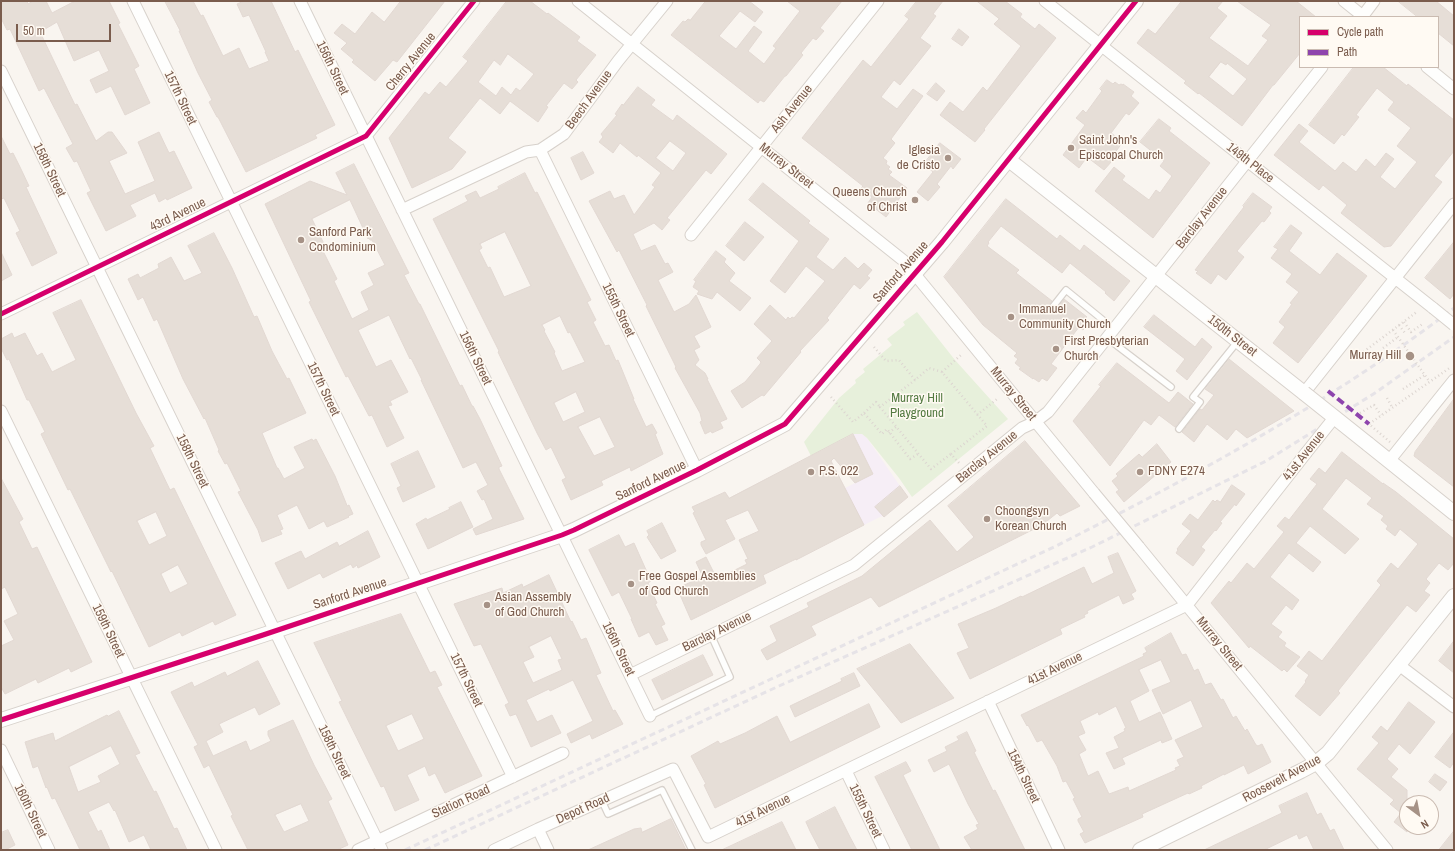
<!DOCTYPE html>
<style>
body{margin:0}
#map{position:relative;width:1455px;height:851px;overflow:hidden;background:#f9f5f0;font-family:"Archivo Narrow",sans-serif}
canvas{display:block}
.frame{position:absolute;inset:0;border:2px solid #7a5c4d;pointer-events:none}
.legend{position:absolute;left:1299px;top:16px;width:140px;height:52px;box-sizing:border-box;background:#fffaf3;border:1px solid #cabbb1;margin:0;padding:5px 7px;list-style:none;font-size:12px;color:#7a5c4d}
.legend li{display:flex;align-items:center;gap:8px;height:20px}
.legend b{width:20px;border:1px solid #cabbb1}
.north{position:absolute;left:1399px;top:795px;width:40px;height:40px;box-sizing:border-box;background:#fffaf3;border:1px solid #cabbb1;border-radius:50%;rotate:148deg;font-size:11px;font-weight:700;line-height:16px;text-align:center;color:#7a5c4d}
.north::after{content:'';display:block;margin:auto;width:14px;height:18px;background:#a69286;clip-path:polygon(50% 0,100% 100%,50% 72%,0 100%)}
.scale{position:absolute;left:16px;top:24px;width:95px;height:18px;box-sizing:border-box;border:2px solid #7a5c4d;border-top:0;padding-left:5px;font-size:12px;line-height:14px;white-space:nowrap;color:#7a5c4d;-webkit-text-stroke:3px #fffaf3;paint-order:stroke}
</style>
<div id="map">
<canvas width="1455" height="851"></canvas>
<div class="frame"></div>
<ul class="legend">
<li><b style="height:5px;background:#d6006c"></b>Cycle path</li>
<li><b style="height:5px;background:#8e44ad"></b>Path</li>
</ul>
<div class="north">N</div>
<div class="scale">50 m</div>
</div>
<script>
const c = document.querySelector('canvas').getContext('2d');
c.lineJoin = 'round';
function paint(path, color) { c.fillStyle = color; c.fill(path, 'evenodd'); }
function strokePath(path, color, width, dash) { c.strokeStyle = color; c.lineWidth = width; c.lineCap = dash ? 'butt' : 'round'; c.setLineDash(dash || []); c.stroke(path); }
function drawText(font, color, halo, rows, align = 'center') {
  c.font = font + ' "Archivo Narrow",sans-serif'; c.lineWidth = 3; c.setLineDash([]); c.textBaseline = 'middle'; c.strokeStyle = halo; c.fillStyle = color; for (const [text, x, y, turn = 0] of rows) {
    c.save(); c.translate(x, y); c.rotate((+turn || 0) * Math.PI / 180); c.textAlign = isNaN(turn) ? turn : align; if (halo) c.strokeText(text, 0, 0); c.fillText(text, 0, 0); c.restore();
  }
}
paint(new Path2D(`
 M853,434H862L867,438L900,486L908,497L883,517L882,516L864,525L833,494L873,474Z`), '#f6eef6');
paint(new Path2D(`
 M917,312L955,360L1008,419L912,497L899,478L867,438L862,434H853L811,456L804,442L839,398L856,383L855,380L865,372L863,369L892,345L887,339L905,325L903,322Z`), '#e7f0db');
const building = new Path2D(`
 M1,1H27L28,4L33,1H46L52,13L75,1H109L120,23L118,24L139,66L134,69L150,103L125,115L111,86L96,93L90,80L109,71L99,50L74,61L57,22L40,32L75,105L77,104L96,141L108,132H112L127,153L109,161L125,194L155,181L138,142L159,132L169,153L174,151L192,188L167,200L166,198L159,202L155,193L130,205L136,216L106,231L87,193L91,191L77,161L74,162L66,148L73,144L44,88L39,91L10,29L7,30L1,18Z
 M165,1H193L201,16L203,15L223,56L239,48L249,69L269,61L265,52H266L249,15L243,17L237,4L244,1H271L295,52L298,50L335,125L315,135L317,138L246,172L218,117H217L209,102L212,100L198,73L179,31H180Z
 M401,1H445L397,62L393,60L375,81L352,62L354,60L341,49L347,43L334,33L342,24L355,34L372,12L384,22Z
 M507,1H530L547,14L548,13L580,37L577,41L596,55L576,80L578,82L572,89L564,83L546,106L548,107L538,122L510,101L500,114L480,98L448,138L466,152L452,169L412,188L389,138L425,92L429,95L440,82L446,87L468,61L463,57ZM508,54L534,74L520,91L516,88L511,95L502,87L496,96L478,82L494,60L500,65Z
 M706,1H749L763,12L755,22L740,11L719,36L736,49L754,26L762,32L748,51L764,64L776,48L773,46L800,11L787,1H842L820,28L824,31L816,40L813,38L801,53L803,55L786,76H785L764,102L760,100L758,103L671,35L683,21L685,22L688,19L690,20Z
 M917,1H943L933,14L936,16L920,38L931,46L900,85L894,80L881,97L897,109L913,89L923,96L891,139L895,143L883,158L887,161L886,164L890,167L888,169L892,172L889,175L907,188L886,217L868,203L872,197L861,188L863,186L802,138L863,60L871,67L909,19L905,16Z
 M977,1H1005L1022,14L1020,17L1035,29L1039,24L1056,38L984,129L985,130L975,142L940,115L950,102L963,112L983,87L987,91L1021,46L994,24L999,19Z
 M1182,1H1223L1217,8L1227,16L1209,38L1248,66L1268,40L1262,36L1271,25L1237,1H1296L1316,17H1300V53L1274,85H1273L1242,126L1199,93L1198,94L1184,83L1186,81L1137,43L1148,29L1155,34ZM1221,62L1226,65L1227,63L1247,79L1233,96L1209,77Z
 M1398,1H1436L1454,16V46L1438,33V17H1418Z
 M959,29L969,37L962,46L952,39Z
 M1354,67H1383L1407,86L1408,84L1454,120V151L1434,176L1442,182L1391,246L1384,247L1341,213L1347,205L1323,185L1319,190L1274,155L1299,124L1308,131L1299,142L1335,171L1343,162L1356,172L1366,159L1375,167L1386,153L1394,159L1380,177L1395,189L1417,162L1397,146L1411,128L1388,110L1394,102L1377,88L1356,115L1359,117L1344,136L1342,134L1334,144L1309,125Z
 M1107,80L1113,84L1115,82L1119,85L1121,84L1123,85V84L1134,92L1131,96L1139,103L1129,115L1126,113L1111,133L1123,142L1110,159L1112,161L1104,170L1087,157L1079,168L1063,155L1085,125L1076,118L1083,110L1086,113L1102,91L1100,89Z
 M936,83L945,91L937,101L927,94Z
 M638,87L655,100L651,105L673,121L677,115L727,154L711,174L706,170L667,218L670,220L662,230L654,223L633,234L641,251L655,245L665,264L668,263L673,272L658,280L674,312L689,304L696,295L711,327L694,336L700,347L694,350L699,360L695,365L705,373L708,379H707L727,419L720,422L723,428L712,433L711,431L705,434L700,422L702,421L700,413L675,368L676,367L646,306L647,305L619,250L617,252L589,201L610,191L614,199L624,195L634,215L655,187L652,185L661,173L638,155L637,157L620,143L613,153L599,142L603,137L601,134L617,115L615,114L622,104L623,105ZM670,141L686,153L673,171L656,158Z
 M1159,119L1171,128L1169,131L1210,163L1153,238L1095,191L1114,167L1125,176L1122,180L1149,200L1156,190L1160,193L1172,176L1160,166L1164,161L1140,142Z
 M1,136L10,154L13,153L20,167L29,186L26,187L57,253L32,266L16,233L20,231L4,198L1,199Z
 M940,143L961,159L953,169L951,166L937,184L940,187L928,201L917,192L933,172L924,164Z
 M583,152L594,173L581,180L571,158Z
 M354,164L409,273L404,275L419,304H420L460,386L462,385L472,406H473L480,419L502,466L499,467V469L524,519L476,535L473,529L493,519L484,499L482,500L477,491L488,485L476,462L463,468L421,380H422L411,358L410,359L389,315L358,330L376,367L391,360L408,392L390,401L392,405L388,406L404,438L387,447L372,415L369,416L348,376L346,377L309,302L311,301L265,204L310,181L347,195L336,173ZM350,200L368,239L369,238L370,240H372L385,265L368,273L374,285L361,292L369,310L352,319L334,281L337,279L321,247L325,246L312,219Z
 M525,173L535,193L537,192L591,300L587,302L596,320L593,322L605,346L609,345L616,361L618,360L634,399H633L646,427L652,424L657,433L655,434L663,454L631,471L630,467L601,481L603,485L571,500L562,480L566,478L551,447L546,450L537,433L498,352L499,351L433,219L468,201L465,196L476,191L480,198L499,189L498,187ZM505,232L531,286L504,297L490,267L488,268L479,250L482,248L480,244ZM560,316L568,333L570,332L585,362L562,371L554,353L555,352L544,331L545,330L542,325ZM576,392L585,412L563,422L554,403ZM600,417L615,447L594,456L578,427Z
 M763,183L810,221L808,223L829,239L816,257L833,270L845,257L858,269L864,263L872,270L867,276L870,278L860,289L854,284L827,318L829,320L800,351L801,352L764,396L762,395L742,408L731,391L745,382L760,364L761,362L757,358L772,341L754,324L770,305L786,320L788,317L790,319L792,317L794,318L825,281L806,266L785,293L770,281L799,241L749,200Z
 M1253,193L1272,207L1269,211L1271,213L1264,222L1262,221L1237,251L1244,257L1226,280L1218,274L1211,284L1196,273L1198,271L1195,270L1244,207L1243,206Z
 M1006,199L1057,239L1060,235L1080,251L1084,245L1130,281L1114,301L1105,293L1106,292L1070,263L1062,273L1001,226L988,242L989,243L987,246L1019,270L1016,273L1052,301L1047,308L1049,313L1054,312L1064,299L1087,317L1085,319L1090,322L1083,330L1079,327L1051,364L1057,368L1047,381L1042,378L1039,382L1033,378V379L1019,369L1021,368L1015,363L1018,359L1014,356L1017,353L983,325L944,277Z
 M745,222L764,237L744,261L726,246Z
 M1291,225L1302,233L1289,251L1320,275L1337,253L1367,276L1298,363L1273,343L1285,327L1279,322L1292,304L1290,303L1299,292L1286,282L1292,274L1271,258L1278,249L1274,247Z
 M214,233L232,268L254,317L257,316L272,351L287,379L289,378L306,413L262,433L277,468H278L284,479L305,468L294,447L312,439L313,441L316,439L335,476L346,503L347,506L349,505L353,514L348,516L349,517L327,527L324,521L309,529L297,505L277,515L283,529L280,530L282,534L262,542L258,530L238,492L241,491L227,463L225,464L218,451L219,450L205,418L204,419L183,379L157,319L154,321L143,297L138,300L128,279L138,274L140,278L159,268L158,264L171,257L184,281L202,273L188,246Z
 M1454,242V294L1450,299L1425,278Z
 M716,251L726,259L724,262L735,273L729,281L751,298L740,311L717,292L712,299L697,294L699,291L693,287L696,281L694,280Z
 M1,252L12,275L1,281Z
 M81,300L136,413L154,446L150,448L170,490L174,488L236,615L215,625L213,621L182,636L180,632L149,647L112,571L111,572L70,489L68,490L41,434L45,432L29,400H27L9,359L7,360L1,348V339L12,333L14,338L25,333L37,356L42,353L52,372L76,360L53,313ZM156,512L167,536L149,545L137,521ZM178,565L188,584L170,593L161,574Z
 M1154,315L1195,347L1202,338L1212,347L1187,380L1176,371L1185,359L1144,327Z
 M1229,359L1294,411L1247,438L1236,429L1227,440L1207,424L1194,442L1182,432L1200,409L1202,410L1214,395L1205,389Z
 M1117,363L1169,403L1178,392L1193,404L1175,427L1159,415L1151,425L1144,420L1110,466L1073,421L1101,386L1099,385Z
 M1454,399V487L1414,456L1415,452Z
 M853,434L873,474L855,483L834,458L831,461L864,525L796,560V559L763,575L766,583L691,620L677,588L703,577L696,562L706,557L717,579L747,564L745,560L748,559L739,540L759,531L748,510L725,520L735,539L706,554L701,545V542L706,540L693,513L695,512L692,507L725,492L729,498Z
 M1025,441L1080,506L1060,516L1057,513L1042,525L879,607L871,597L811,626L816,635L767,660L761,650L777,641L770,626L809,607L807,603L862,576L930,520L957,552L974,537L948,506Z
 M1157,444L1171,462L1124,502L1116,492L1119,490L1112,481L1118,476L1116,474L1139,454L1142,457Z
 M418,451L435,487L403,502L397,488L401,486L391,464Z
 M1342,452L1383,484V483L1396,492L1454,539V563L1448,570L1439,563L1426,579L1430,583L1424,591L1430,595L1416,612L1407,605L1338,691L1340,693L1320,716L1295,696L1306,682L1305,681L1309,675L1297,666L1309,651L1322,661L1381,585L1377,581L1391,563L1398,569L1418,544L1400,529L1395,536L1386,529L1388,526L1381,520L1384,516L1367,504L1372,498L1346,478L1322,509L1359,539L1345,554L1310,526L1296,543L1321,562L1313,572L1289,553L1270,577L1299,600L1292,610L1286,605L1271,624L1282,632L1278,637L1286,643L1284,646L1300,657L1287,672L1284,669L1282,671L1250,646L1249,648L1211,603L1229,581L1231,583L1247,563L1254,569L1284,532L1277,526L1285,517L1289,520L1317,484L1310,479L1319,468L1325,473Z
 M1,478L23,519L19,522L32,549L37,547L92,662L71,672L69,668L38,683L36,679L5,694L1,687V646L14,640L4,621L18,614L5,587L1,589Z
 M1232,485L1245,494L1236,506L1235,504L1220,522L1222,523L1216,531L1215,530L1201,547L1205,550L1193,566L1176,553L1178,550L1177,549L1191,531L1182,524L1190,514L1198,520L1213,500L1215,502L1217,500L1220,502Z
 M900,486L908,497L884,517L875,507Z
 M461,502L473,527L428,549L416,524L426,518L427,520L450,509L449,508Z
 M662,523L676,551L661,559L647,537L649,535L647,531Z
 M368,531L380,557L358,568L357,565L353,568L351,564L323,578L320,573L288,589L275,563L301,551L305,559L337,542L339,546Z
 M619,535L625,547L634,543L651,581L648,583L657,603L655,604L665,624L661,626L668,640L656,645L649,632L639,637L631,619H632L619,592L612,596L589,550Z
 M1118,553L1136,591L1131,594L1134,599L1123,604L1119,595L1087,611L1088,613L1084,615L1085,617L1060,629L1062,634L970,679L957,653L969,648L958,624L996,608L1021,596L1022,597L1084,567L1092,584L1114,573L1108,557Z
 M549,575L571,622L572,621L581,640L586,638L601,673L596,675L613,711L615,710L623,724L592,739L590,734L571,743L567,734L593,721L573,680L550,691L549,689L526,700L537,722L552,715L561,733L531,747L516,714L510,716L505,705L509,703L481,644L474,646L454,604L502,588L503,593L522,584L523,587ZM551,636L562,659L558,660L562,670L533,683L523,662L534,657L529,647Z
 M401,614L430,673L435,671L442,685L437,687L482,776L445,793L435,773L429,776L425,766L407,775L419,800L395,811L384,786L381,787L339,702L342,701L314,643ZM412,714L424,739L398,751L386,726Z
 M1171,633L1182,655L1186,654L1194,671L1198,669L1205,685L1211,683L1221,700L1223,699L1233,718L1236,716L1245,731L1247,729L1256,745L1258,746L1262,744L1271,762L1248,774L1244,765L1224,775V774L1201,786L1202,788L1189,794L1188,793L1142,814L1143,817L1085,843L1080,834L1084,832L1078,821V819L1082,817L1073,799L1075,798L1066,781L1063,782L1057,766L1042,740L1037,742L1028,725L1027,726L1021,715L1144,656L1143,654L1147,652L1145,648ZM1161,660L1171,682L1152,690L1163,714L1191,700L1203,727L1175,740L1184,757L1177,760L1180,766L1175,768L1176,770L1129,791L1128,787L1109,794L1098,771L1088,776L1079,754L1086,750L1078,736L1085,733L1080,721L1098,712L1099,715L1116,706L1126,728L1124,729L1125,731L1114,737L1119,748L1106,753L1114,769L1125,764L1122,758L1161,740L1162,743L1172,739L1160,712L1139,722L1130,701L1149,691L1139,670Z
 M1454,641V673L1439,661Z
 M910,644L954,698L901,723L857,669Z
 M703,655L713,675L662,700L652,680Z
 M258,661L280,704L259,715L255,707L219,724L223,732L206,741L213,756L246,741L250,751L271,741L268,735V731L293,720L314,765L332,799L328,801L348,845L337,850H248L231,816L233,815L209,765L204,768L194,747L198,745L171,692L192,682L194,687L225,672L227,676ZM301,804L309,821L284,832L275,815Z
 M854,673L860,686L795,717L790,706L842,681L841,679Z
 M1409,702L1435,722L1410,754L1399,744L1387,759L1398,769L1391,777L1407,790V832L1394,822L1401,813L1390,804L1394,800L1357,769L1379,743L1372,737L1381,726L1387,731Z
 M869,704L880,727L715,808L704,785L706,784L691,756L718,741L720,744L745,733L777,716L790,742Z
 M119,711L140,753L135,755L154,792L156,791L174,829L177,828L187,850H151L144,835L129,842L115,810L114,811L109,802L88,812L98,832L101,830L110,850H80L55,798L52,799L47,787L46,788L38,766L33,768L25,742L53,733L55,741L107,715L108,716ZM111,746L120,764L98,776L101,782L78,792L69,767Z
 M967,732L976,751L974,752L993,791L995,790L1025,850H972L964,837L978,829L976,825L979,824L968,804L949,764L934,772L928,760L947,751L945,747L959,740L957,737Z
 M1454,732V762L1450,768L1435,757Z
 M906,762L911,771L903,775L940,850H912L875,777Z
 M1435,774L1447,782L1440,791L1429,782Z
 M1307,793L1317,815L1321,813L1330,831L1334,829L1344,850H1314L1307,835L1299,839L1297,834L1264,850H1204L1282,813L1279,806Z
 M835,807L850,837L857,850H820L810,831L806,822Z
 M671,819L686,850H588L634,829L641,828L642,832Z
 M782,822L796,850H722Z
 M8,830L15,845L5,850H1V833Z
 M1454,831V850H1439Z`);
paint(building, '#e6ded7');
strokePath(building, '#e2d8d2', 1);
const service = new Path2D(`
 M1051,309L1066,290L1114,329
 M1107,338L1171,387
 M1179,429L1200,402L1193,397L1238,341
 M650,716L730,677L711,635
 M602,801L608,814L662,790L692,850`);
const minor = new Path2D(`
 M133,1L513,777
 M300,1L650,716
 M578,1L904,261L1094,493
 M1045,1L1433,308
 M1344,1L1364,17
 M1362,17L1374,1
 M1427,67L1454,89
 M1,71L382,850
 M540,150L697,470
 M402,210L526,152L540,150L564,134L618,61L667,1
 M691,235L878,1
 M1,314L366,136L474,1
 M1304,393L1454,204
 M1,411L216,850
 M1389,461L1454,380
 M1139,547L1387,850
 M1399,665L1454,707
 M630,675L854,565L1022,428L1035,422L1048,412L1322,67
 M988,701L1059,850
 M1,750L49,850
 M846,771L884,850
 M538,829L548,850
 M358,850L563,753
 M494,850L538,829L673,769L708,837L1187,605L1306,453`);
const tertiary = new Path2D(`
 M1009,160L1304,393
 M1368,444L1454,513
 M1,720L263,635L562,535L574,530L697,470L785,424L942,242L1136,1
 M1140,850L1301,771L1316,763L1328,753L1454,596`);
strokePath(service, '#d7d1cb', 8);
strokePath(minor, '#d7d1cb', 13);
strokePath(tertiary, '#d7d1cb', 16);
strokePath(new Path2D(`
 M1404,322L1411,332L1424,323
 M1399,325L1405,333
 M874,347L886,361L899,360L915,380L929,368L942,372L987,426L951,454L959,463
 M1383,348L1398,337
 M1354,359L1418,311
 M942,372L961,355
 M915,380L880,407L931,469L951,454
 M1403,389L1425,375
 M831,397L853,422L864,413L882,434L887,429L910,459L918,454
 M1387,398L1392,407
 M864,413L876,402L880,407
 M1360,413L1374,405L1381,415
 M977,415L997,399
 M889,433L896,427
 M1390,442L1369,424L1451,367`), '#dcd5d0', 2.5, [1, 3]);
strokePath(service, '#fefefd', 5.5);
strokePath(minor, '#fefefd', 11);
strokePath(tertiary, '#fefefd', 14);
strokePath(new Path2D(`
 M405,850L1056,546C1194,476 1331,402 1454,308
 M425,850L779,686L1092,547L1266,461L1375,393L1454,337`), '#e6e3e7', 3, [6, 4]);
const minorBridge = new Path2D(`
 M1433,308L1454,325
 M1306,453L1334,418
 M1094,493L1139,547`);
const tertiaryBridge = new Path2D(`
 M1304,393L1368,444`);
strokePath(minorBridge, '#d7d1cb', 13, []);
strokePath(tertiaryBridge, '#d7d1cb', 16, []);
strokePath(new Path2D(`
 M1393,330L1429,381`), '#dcd5d0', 2.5, [1, 3]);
strokePath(minorBridge, '#fefefd', 11);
strokePath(tertiaryBridge, '#fefefd', 14);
strokePath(new Path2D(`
 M1328,391L1369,424`), '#8e44ad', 4, [8, 4]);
strokePath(new Path2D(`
 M1,314L366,136L474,1
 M1,720L263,635L562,535L574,530L697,470L785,424L942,242L1136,1`), '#d6006c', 5);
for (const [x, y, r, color] of [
 [1071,148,4,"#a69286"],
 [948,158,4,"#a69286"],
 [915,200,4,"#a69286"],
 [301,240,4,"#a69286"],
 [1011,317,4,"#a69286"],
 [1056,349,4,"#a69286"],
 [1410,356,5,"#a69286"],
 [811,472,4,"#a69286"],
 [1140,472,4,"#a69286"],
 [987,519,4,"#a69286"],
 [631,584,4,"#a69286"],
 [487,605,4,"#a69286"]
]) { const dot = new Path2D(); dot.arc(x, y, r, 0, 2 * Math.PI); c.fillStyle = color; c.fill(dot); strokePath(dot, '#fffaf3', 1.5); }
drawText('13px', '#7a5c4d', '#fffaf3', [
 ["Cherry Avenue",411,62,-51],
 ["156th Street",332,68,64],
 ["157th Street",180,98,64],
 ["Beech Avenue",589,100,-54],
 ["Ash Avenue",792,109,-51],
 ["149th Place",1250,163,38],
 ["Murray Street",786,166,38],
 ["158th Street",49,170,64],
 ["43rd Avenue",178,215,-26],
 ["Barclay Avenue",1202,218,-52],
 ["Sanford Avenue",901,272,-49],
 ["155th Street",618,310,64],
 ["150th Street",1232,336,38],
 ["156th Street",475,358,64],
 ["157th Street",323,389,64],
 ["Murray Street",1013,394,51],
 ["41st Avenue",1304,456,-52],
 ["Barclay Avenue",987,457,-39],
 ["158th Street",192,461,64],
 ["Sanford Avenue",651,481,-26],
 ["Sanford Avenue",350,594,-18],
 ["159th Street",108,631,64],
 ["Barclay Avenue",717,632,-26],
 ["Murray Street",1219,644,51],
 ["156th Street",618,649,64],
 ["41st Avenue",1055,669,-26],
 ["157th Street",466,680,64],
 ["158th Street",334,752,64],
 ["154th Street",1023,776,64],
 ["Roosevelt Avenue",1282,779,-28],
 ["Station Road",461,802,-25],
 ["Depot Road",583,809,-24],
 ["160th Street",30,811,64],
 ["41st Avenue",763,811,-26],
 ["155th Street",865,811,64]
]);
drawText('13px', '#7a5c4d', '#fffaf3', [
 ["Saint John's",1079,141],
 ["Episcopal Church",1079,156],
 ["Iglesia",940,151,"right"],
 ["de Cristo",940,166,"right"],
 ["Queens Church",907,193,"right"],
 ["of Christ",907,208,"right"],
 ["Sanford Park",309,233],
 ["Condominium",309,248],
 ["Immanuel",1019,310],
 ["Community Church",1019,325],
 ["First Presbyterian",1064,342],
 ["Church",1064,357],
 ["Murray Hill",1401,356,"right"],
 ["P.S. 022",819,472],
 ["FDNY E274",1148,472],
 ["Choongsyn",995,512],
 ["Korean Church",995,527],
 ["Free Gospel Assemblies",639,577],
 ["of God Church",639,592],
 ["Asian Assembly",495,598],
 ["of God Church",495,613]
], 'left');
drawText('13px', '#537a41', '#fffaf3', [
 ["Murray Hill",917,399],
 ["Playground",917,414]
]);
</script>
